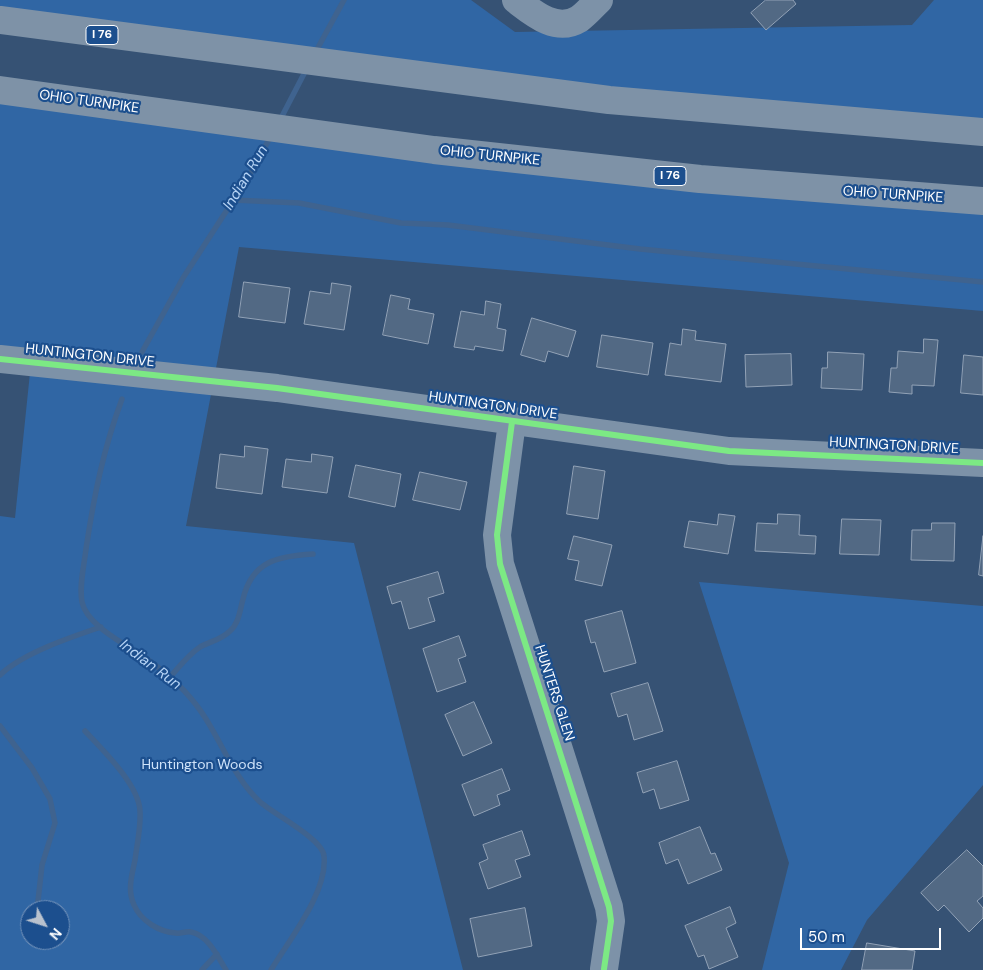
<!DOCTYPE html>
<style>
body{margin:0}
#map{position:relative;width:983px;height:970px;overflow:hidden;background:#365274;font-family:"DM Sans",sans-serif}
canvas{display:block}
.north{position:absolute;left:20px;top:900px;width:50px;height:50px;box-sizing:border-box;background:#1c4f8e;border:1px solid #7795bb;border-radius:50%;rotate:130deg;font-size:14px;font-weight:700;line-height:20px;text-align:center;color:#fff}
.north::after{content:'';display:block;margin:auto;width:18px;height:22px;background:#b9c2ce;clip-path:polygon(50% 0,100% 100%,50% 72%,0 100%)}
.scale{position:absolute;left:800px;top:928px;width:141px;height:22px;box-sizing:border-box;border:2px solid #fff;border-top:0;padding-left:6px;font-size:15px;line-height:18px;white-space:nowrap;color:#fff;-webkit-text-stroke:4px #1c4f8e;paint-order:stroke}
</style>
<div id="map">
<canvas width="983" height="970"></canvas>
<div class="north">N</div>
<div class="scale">50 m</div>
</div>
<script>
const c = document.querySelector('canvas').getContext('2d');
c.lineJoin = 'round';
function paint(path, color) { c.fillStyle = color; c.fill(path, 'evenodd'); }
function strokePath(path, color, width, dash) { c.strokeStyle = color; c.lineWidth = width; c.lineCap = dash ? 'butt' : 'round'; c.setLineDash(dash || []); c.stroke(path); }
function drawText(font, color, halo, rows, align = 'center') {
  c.font = font + ' "DM Sans",sans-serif'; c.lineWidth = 4.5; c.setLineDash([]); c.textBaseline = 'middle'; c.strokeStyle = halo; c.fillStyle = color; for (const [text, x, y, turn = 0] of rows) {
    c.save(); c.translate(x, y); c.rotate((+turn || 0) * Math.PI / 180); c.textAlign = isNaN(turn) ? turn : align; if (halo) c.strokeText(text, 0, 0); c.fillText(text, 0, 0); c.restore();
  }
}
paint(new Path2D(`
 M0,0H471L515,32L912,25L934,0H983V132L0,20Z
 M0,90L983,201V311L239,247L186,526L354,543L463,970H0V516L15,518L31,363L0,359ZM30,910H60V940H30Z
 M699,582L983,606V785L867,920L841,970H762L789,863Z`), '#3066a4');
strokePath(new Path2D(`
 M315,53L344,0
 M279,122L307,68
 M233,200L299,203L401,223L448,225L640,249L983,282
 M142,352L183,278L249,176L272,134
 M122,399C103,450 94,496 86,549C84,566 79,586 82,602C87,628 136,649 155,665C175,680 193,698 206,719C224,748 235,778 259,801C273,814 323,839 324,856C328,892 289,940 271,970
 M0,675C23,653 71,637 101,627
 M170,677C180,666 188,655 200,647C211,641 221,640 230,631C239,623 240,610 243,599C252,561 278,556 313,554
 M0,726L32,768L50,799L55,823L42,865L37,910
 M85,731C102,749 139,785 140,811C141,828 137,844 135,860C132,875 127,890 134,905C141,921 159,932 176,933C180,934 186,931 191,932C208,935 218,957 226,970
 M36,942V940
 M202,970L217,954`), '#3f638f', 5.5);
const building = new Path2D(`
 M766,0H793L796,4L766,30L751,13Z
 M244,282L290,288L285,323L239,317Z
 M332,283L351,286L344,330L304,324L310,291L330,294Z
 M391,295L410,299L408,309L434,314L428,344L383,335Z
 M486,301L501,304L497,328L506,330L503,351L475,346L474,350L454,347L461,311L484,315Z
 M532,318L576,331L568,357L548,351L545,362L521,355Z
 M683,329L696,331L695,340L726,344L721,382L665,375L670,343L681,345Z
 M602,335L653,343L648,375L597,367Z
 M924,339L938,340L934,386L912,385V394L889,392L891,368H897L898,351L923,353Z
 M828,352L864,354L862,390L821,388L822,368H827Z
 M791,354L792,385L746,387L745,355Z
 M964,355L983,357V395L961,393Z
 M245,446L268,449L262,494L216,488L220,454L244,457Z
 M312,454L333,457L327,493L282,487L286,459L311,462Z
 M356,465L401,474L395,507L349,497Z
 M574,466L605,471L598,519L567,514Z
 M420,472L467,482L460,510L413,500Z
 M719,514L735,516L728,554L684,547L689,521L717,525Z
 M778,514L800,515L799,535L816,536L815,554L755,551L757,523L777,524Z
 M842,519L881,520L879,555L840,554Z
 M932,523H955L954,561L911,560L912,530H931Z
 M574,536L612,545L602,586L575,580L579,561L568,559Z
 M983,536V576L979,575Z
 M438,572L444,593L428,598L435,621L409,629L401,601L392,604L387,587Z
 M622,611L636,663L604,672L595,642L591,643L585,621Z
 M459,636L466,656L458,659L466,682L437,692L423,649Z
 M648,683L663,731L634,740L627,714L618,717L611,694Z
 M474,702L492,743L463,756L445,715Z
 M677,761L689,800L660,809L654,789L643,793L637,773Z
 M502,769L510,790L497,795L500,805L474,816L462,785Z
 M700,827L711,854L715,853L722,870L688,884L678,859L666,864L659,843Z
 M522,831L530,855L515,860L521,877L488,889L479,863L488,859L483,845Z
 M967,850L983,866V896L977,901L983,908V918L969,932L944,905L938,911L921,893Z
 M730,907L736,923L726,928L738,957L709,969L704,955L698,957L685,926Z
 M525,908L532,946L478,957L470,919Z
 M867,943L915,951L912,970H862Z`);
paint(building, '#526984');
strokePath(building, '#92a2b6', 1);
strokePath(new Path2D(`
 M516,0C533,13 556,33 579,19C586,14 593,6 599,0
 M0,359L277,388L729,451L983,463
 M512,422L497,535L500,564L609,907L611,921L604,969`), '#7d92a8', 28);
strokePath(new Path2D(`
 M0,20L609,100L983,132
 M0,90L434,150L700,179L983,201`), '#7e92a7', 28);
strokePath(new Path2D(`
 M0,359L277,388L729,451L983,463
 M512,422L497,535L500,564L609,907L611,921L604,969`), '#7ce984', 6);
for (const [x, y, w] of [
 [102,35,32],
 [670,176,32]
]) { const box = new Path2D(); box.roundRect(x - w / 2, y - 9.5, w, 19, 4); c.fillStyle = '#1c4f8e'; c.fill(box); strokePath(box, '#fff', 1); }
drawText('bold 12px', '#fff', null, [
 ["I 76",102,35],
 ["I 76",670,176]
]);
drawText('14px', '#fff', '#1c4f8e', [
 ["OHIO TURNPIKE",89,102,8],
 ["OHIO TURNPIKE",490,156,6],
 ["OHIO TURNPIKE",893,195,4],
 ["HUNTINGTON DRIVE",90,356,6],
 ["HUNTINGTON DRIVE",493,406,8],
 ["HUNTINGTON DRIVE",894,446,3],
 ["HUNTERS GLEN",554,693,72]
]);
drawText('14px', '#cfe3fa', '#1c4f8e', [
 ["Huntington Woods",202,765]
]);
drawText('italic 15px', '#b5d3f5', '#1c4f8e', [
 ["Indian Run",246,178,-59],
 ["Indian Run",150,665,37]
]);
</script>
